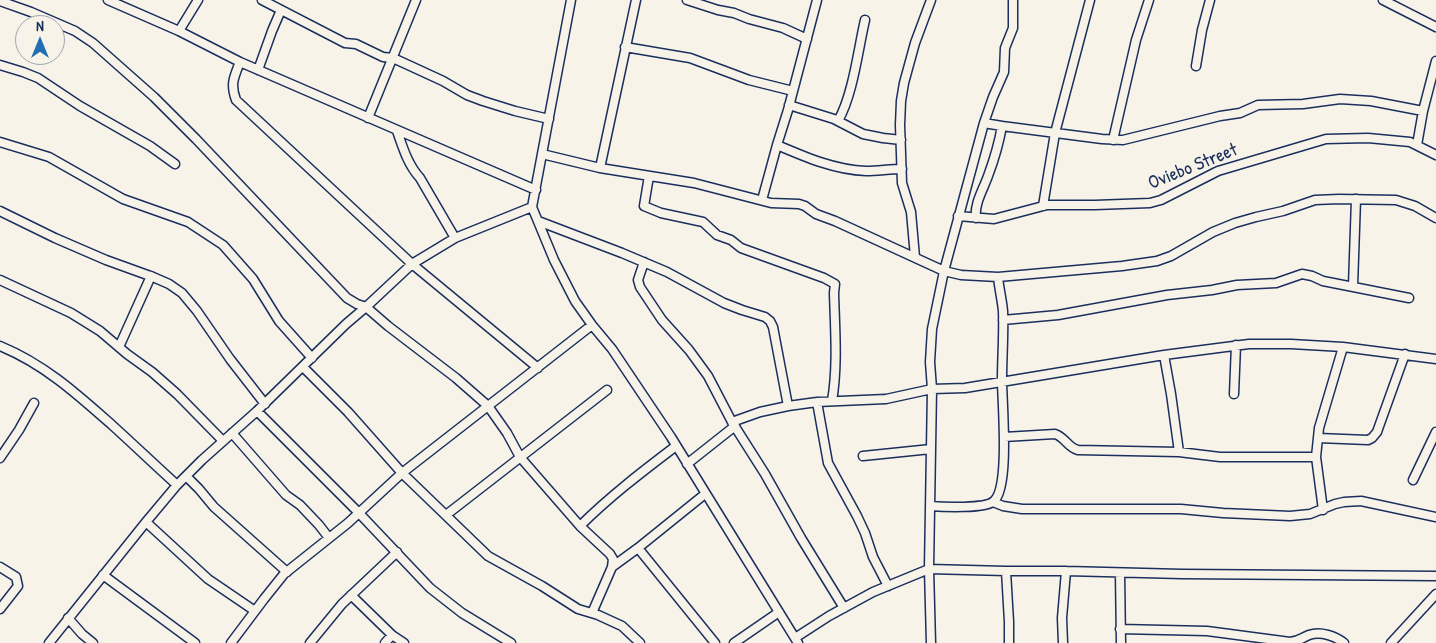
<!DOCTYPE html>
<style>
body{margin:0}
#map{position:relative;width:1436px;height:643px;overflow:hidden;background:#f7f3e8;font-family:"Patrick Hand",sans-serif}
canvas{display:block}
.north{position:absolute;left:15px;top:15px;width:50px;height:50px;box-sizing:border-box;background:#f7f3e8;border:1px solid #9fa5b1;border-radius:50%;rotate:0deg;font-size:14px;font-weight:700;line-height:20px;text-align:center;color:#1b2f5e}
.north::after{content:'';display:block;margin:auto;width:18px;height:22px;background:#1f6fb2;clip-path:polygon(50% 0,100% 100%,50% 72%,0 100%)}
</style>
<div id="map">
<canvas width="1436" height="643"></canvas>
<div class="north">N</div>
</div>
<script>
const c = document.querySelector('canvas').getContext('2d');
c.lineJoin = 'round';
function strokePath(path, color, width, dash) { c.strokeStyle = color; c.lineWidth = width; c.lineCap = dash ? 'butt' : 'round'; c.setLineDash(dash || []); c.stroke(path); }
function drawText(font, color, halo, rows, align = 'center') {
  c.font = font + ' "Patrick Hand",sans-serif'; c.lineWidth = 4.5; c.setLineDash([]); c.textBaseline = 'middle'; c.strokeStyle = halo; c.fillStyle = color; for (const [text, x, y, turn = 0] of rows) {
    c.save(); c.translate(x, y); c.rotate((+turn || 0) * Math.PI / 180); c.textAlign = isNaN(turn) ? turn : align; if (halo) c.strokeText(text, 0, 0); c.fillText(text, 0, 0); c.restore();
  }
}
const minor = new Path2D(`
 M108,0L179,31L240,62L536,190
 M262,0L345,43L356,44L383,57L393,58L443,81L467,95L483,101L515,111L549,119
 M687,0L718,10L734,13L749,19L783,28L807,39
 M1383,0L1436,27
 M0,1L31,12L75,31L93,43L154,97L196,139L347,298L357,304L366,307L388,326L456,378L488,406L507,433L520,457L580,526L610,554L613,559L612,567L592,613
 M179,31L198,0
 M625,47L690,58L749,80L793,91
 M240,62C234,77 230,84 236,100L412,264L538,368
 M0,65L23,72L38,78L80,106L150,146L175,164
 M1196,66L1202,30L1210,0
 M258,70L272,31L281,10
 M789,105L834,119L863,134L883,138L901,140
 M368,118L416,0
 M838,121C853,95 858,50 865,20
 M984,123L1002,126L1102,139L1123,140L1220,116L1240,113L1258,105L1303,104L1340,99L1371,101L1423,111
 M397,131C403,148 408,165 420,178L455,238
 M1113,140L1136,40L1149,0
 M0,142L49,157L123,199L188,222L223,245L253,279L279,321L312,358
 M777,145C805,157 835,170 866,171C878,171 890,169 902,169
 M1417,145L1423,111L1436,61
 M542,154L600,168L694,183L771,203L799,204L805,206L816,214L835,221L944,271L961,275L998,277L1122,266L1157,261L1171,256L1213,232L1235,223L1256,217L1283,211L1315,200L1339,199L1396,200L1415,206L1436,218
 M600,168L636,0
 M649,176L644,206L661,213L703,222L717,235L731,240L741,248L824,278L835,284L834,293C835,329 838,366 832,401
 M762,200L777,145L788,110L817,0
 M1043,206L1055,133L1090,0
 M532,207L554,260L575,301L592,325L612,349L671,437L798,643
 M0,211L55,238L106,260L153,277L169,284L182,293L197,311L230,359L265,404
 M958,216L994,219L1047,205H1095L1150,203L1161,200L1218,171L1326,139L1368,138L1410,142L1436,155
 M976,218C974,204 983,190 988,176C994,160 999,143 1002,126
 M538,221L622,253L667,272L724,303L742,310L765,317L770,321L773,327L788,406L817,402L886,399L932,389L965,388L1164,355L1249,344H1291L1343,347L1436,359
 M915,257L911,212L902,183L900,125L901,101L904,83L915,43L931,0
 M644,262L638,280L640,287L662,320L689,350L708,376L732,422
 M0,280L71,313L100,331L127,354L152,372L177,394L223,441
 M1353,286L1356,199
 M1003,320L1058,315L1167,295L1212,290L1237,285L1276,283L1302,274L1312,276L1323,281L1409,298
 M0,346C44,364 77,394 112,425C134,445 155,465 177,485
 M119,347L151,276
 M1164,355L1171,394L1179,452
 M303,367L348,412L402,473L488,556L542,586L578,609L598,615L622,626L640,643
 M1234,394L1236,345
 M817,402L828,463L857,516L865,533L873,557L888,586
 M788,406L760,412L732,422L765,474L801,538L844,608
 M257,411L358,512L430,588L462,613L511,643
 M232,433L286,495L300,505L319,525L329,538
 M1004,437L1055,434C1065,437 1068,448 1078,450L1179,452L1220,457H1316
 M1318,438L1368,440L1372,438L1377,432L1405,354
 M863,456L931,449
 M0,458L19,430L34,403
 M687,464L735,426
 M186,476L199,489L214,507L287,572
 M1413,480L1436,432
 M993,502L1003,506L1022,509H1181L1223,513L1290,516L1310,514L1335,504L1344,502L1361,501L1436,517
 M930,506C943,507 986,509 994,501C1010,487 1002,402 1002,380C1002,357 1004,333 1003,311C1002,300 999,288 998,277
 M1323,510L1316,457L1319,428L1343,347
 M446,515L607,390
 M146,522L208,579L255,611
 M580,526C609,497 643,471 676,446
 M638,548L715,643
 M0,567L16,577L18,586L0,609
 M612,567L638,548L705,494
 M1006,571L1009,622V643
 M1120,573L1121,643
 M103,575L195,643
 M351,595L392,635
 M68,618L82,634L93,643
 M1120,629L1207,631L1290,642C1300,641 1301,638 1309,635C1321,631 1335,636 1344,643
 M795,638L829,616L873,592L929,569L1006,571H1066L1182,574L1436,576
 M49,643L146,522L177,485L202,460L257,411L346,324L366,307L412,264L455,238L532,207L571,0
 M231,643L264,599L284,574L348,523L402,473L592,325
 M310,643L342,604L397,552
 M385,643L392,635L404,643
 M734,643L779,612
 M931,643L929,569L932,389L930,362L932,329L944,271L984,123L993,97L1004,72L1005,48L1013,28V0
 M1063,643L1062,618L1066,571
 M1391,643L1436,594`);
strokePath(minor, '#1b2f5e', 11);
strokePath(minor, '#f7f3e8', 8);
drawText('19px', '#1b2f5e', '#f7f3e8', [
 ["Oviebo Street",1193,167,-22]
]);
</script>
